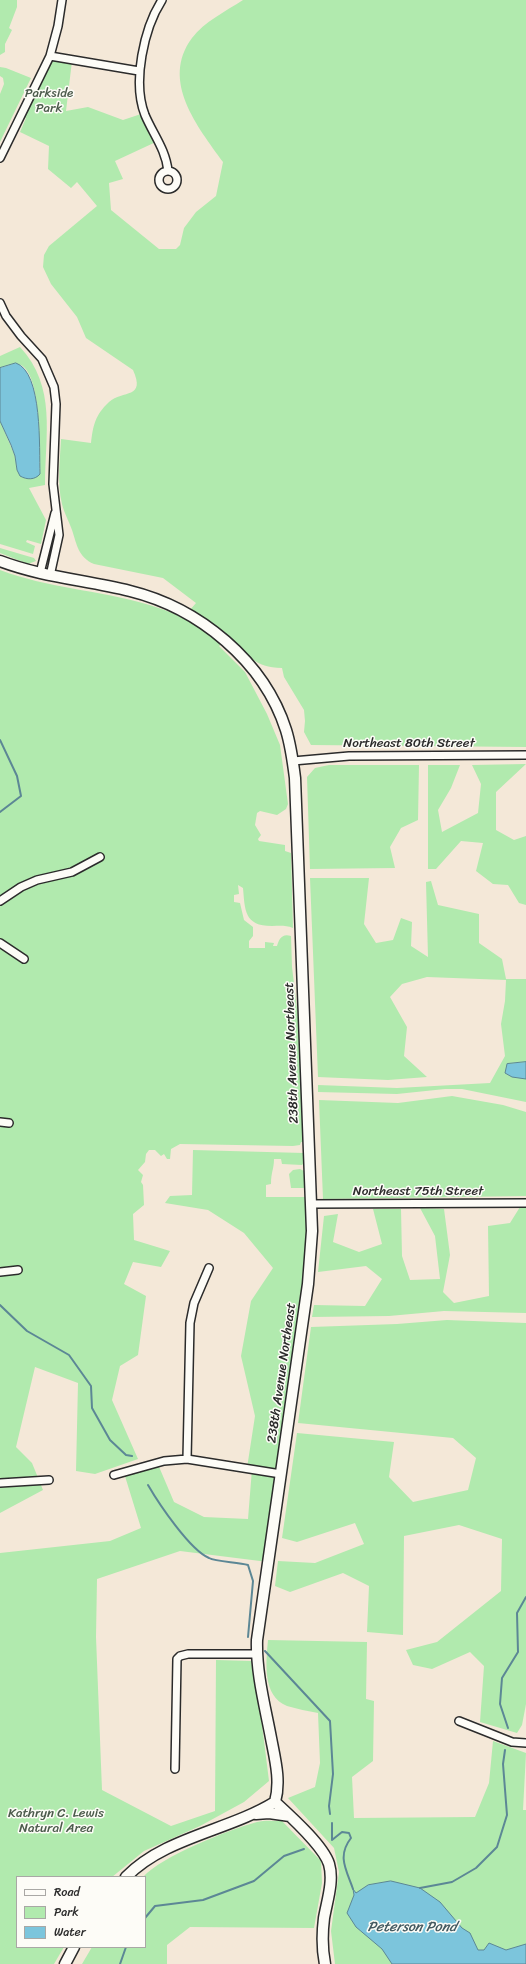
<!DOCTYPE html>
<style>
body{margin:0}
#map{position:relative;width:526px;height:1964px;overflow:hidden;background:#f4e8d8;font-family:Sriracha,sans-serif}
canvas{display:block}
.legend{position:absolute;left:16px;top:1876px;width:130px;height:72px;box-sizing:border-box;background:#fdfcf7;border:1px solid #a9a8a5;margin:0;padding:5px 7px;list-style:none;font-size:12px;color:#2b2b2b}
.legend li{display:flex;align-items:center;gap:8px;height:20px}
.legend b{width:20px;border:1px solid #a9a8a5}
</style>
<div id="map">
<canvas width="526" height="1964"></canvas>
<ul class="legend">
<li><b style="height:5px;background:#fdfcf7"></b>Road</li>
<li><b style="height:11px;background:#b1eaae"></b>Park</li>
<li><b style="height:11px;background:#7cc5dc"></b>Water</li>
</ul>
</div>
<script>
const c = document.querySelector('canvas').getContext('2d');
c.lineJoin = 'round';
function paint(path, color) { c.fillStyle = color; c.fill(path, 'evenodd'); }
function strokePath(path, color, width, dash) { c.strokeStyle = color; c.lineWidth = width; c.lineCap = dash ? 'butt' : 'round'; c.setLineDash(dash || []); c.stroke(path); }
function drawText(font, color, halo, rows, align = 'center') {
  c.font = font + ' Sriracha,sans-serif'; c.lineWidth = 3; c.setLineDash([]); c.textBaseline = 'middle'; c.strokeStyle = halo; c.fillStyle = color; for (const [text, x, y, turn = 0] of rows) {
    c.save(); c.translate(x, y); c.rotate((+turn || 0) * Math.PI / 180); c.textAlign = isNaN(turn) ? turn : align; if (halo) c.strokeText(text, 0, 0); c.fillText(text, 0, 0); c.restore();
  }
}
paint(new Path2D(`
 M0,0H17V7L9,28L12,30L5,44V52L0,55Z
 M243,0H526V747L311,745L304,732L305,721L304,710L284,677L282,668C254,668 248,654 230,638L219,646L245,672L267,714L280,745L288,804L286,809L277,815L260,811L257,813L255,825L261,835L258,839L259,841L285,845V851L291,853L293,928C285,925 280,926 272,926C244,926 245,910 243,888L238,885L239,894L234,895V902L240,903L244,920L253,927V936L249,941V948H265V942L274,943L273,946H277C279,939 282,933 291,936L292,967L307,1093L309,1142H301L300,1145L293,1146L180,1144L171,1149L170,1159H167L164,1154L161,1156L155,1150H149L146,1154L145,1162L138,1170L143,1175L141,1182L143,1185L144,1205L133,1214L134,1240L170,1251L161,1267L133,1262L124,1284L146,1296L138,1355L120,1366L112,1400L138,1459L95,1474L76,1471L78,1383L35,1367L16,1447L32,1463L43,1490L0,1513V570C47,588 98,590 146,604C159,608 172,612 183,618L196,603L163,578L94,564C78,557 77,545 72,530C69,521 64,513 62,504C57,484 60,460 61,439L91,443C93,426 95,415 109,402C123,390 146,399 133,370L86,338L77,317L51,284L43,267L44,255L49,246L97,206L77,182L71,188L48,169L49,146L20,132L26,118L20,115L50,56L72,61L66,111L88,107L123,120L144,113L158,141L115,161L123,179L109,183L111,210L159,249H176L180,245L184,228L196,212L216,196L223,162C198,127 160,81 192,38C204,22 226,11 243,0Z
 M0,67L6,68L31,78L0,142V94L4,84L3,78L0,76Z
 M20,347C57,387 45,435 45,485L29,488L46,520L41,544L27,540L26,542L35,546L33,554L0,544V421L15,456L17,470L40,474C39,451 42,376 21,365C15,362 6,366 0,368V356Z
 M0,548L34,558L36,561L28,564L0,553Z
 M526,764L496,792V830L514,840L526,836V905L519,903L508,885L493,884L476,871L483,843L461,841L436,869H428V765H460L451,788L438,810L442,832L478,813L481,784L472,765Z
 M329,765H419L418,820L401,828L390,847L395,868L310,869L307,777L315,768Z
 M310,878H369L364,924L376,943L393,940L401,918L412,922L411,946L428,957L426,882L431,881L438,905L479,914V943L502,959L506,979H526V1102L462,1089H445L397,1094L318,1092V1085L397,1088L490,1083L505,1056L501,1024L505,1001L506,980L427,977L402,984L390,997L407,1027L404,1056L427,1077L388,1080L318,1077Z
 M452,1096L503,1105L526,1112V1196L323,1199L319,1100L398,1103Z
 M193,1150L304,1153V1163L302,1165L282,1164L281,1159H274C274,1169 271,1172 271,1184L266,1185V1197H311L312,1231L268,1562L180,1551L97,1579L96,1637L102,1790L171,1826L215,1811L216,1660L251,1661L262,1725L269,1781L244,1802L200,1826L144,1851L112,1877H17V1947H64L54,1964H0V1553L110,1541L141,1528L124,1473L157,1462L174,1502L204,1517L248,1519L252,1469L247,1468L255,1416L241,1356L251,1301L273,1268L244,1233L208,1210L165,1203L170,1196L192,1195Z
 M300,1169L304,1171L306,1188H291L289,1174L293,1170Z
 M520,1207H526V1313L444,1311L389,1316L312,1317L314,1305L365,1306L382,1279L366,1266L318,1272L324,1216L338,1214L333,1242L359,1252L382,1244L373,1209H401L402,1256L410,1280L440,1279L435,1236L420,1208L444,1209L450,1255L443,1292L454,1303L489,1296L488,1226L510,1223Z
 M447,1320L526,1323V1704L522,1725L517,1733L480,1722L484,1666L470,1652L432,1669L413,1665L406,1650L437,1642L501,1591L502,1539L459,1525L404,1536L403,1635L367,1632L369,1586L343,1573L290,1592L275,1586L278,1561L315,1563L364,1544L355,1523L297,1542L282,1538L297,1433L394,1442L389,1477L413,1502L468,1490L476,1458L453,1438L298,1423L311,1327L397,1324Z
 M268,1640L367,1642L366,1699L374,1701L373,1761L352,1777L354,1818L475,1817L489,1783L493,1741L526,1753L523,1810H526V1964H335L331,1931L339,1872L334,1848L288,1798L315,1787L320,1763L318,1713C308,1711 297,1709 287,1706C262,1696 266,1662 268,1640Z
 M282,1821L321,1861L322,1883L314,1928L190,1927L167,1945V1964H82L92,1947H145V1877H143C162,1856 228,1830 257,1822C265,1820 274,1821 282,1821Z`), '#b1eaae');
const water = new Path2D(`
 M16,363C43,372 39,449 40,474C35,480 27,480 20,476L17,470L15,456L11,445L0,421V368Z
 M526,1062V1079L512,1077L505,1073L507,1064Z
 M391,1881L420,1888L440,1902L462,1928L470,1933L478,1950H484L489,1943L506,1950L526,1944V1964H392L382,1949L356,1927L347,1913L354,1895L353,1889L356,1893L368,1885Z`);
paint(water, '#7cc5dc');
strokePath(water, '#5c8795', 1);
strokePath(new Path2D(`
 M0,740L17,776L21,796L0,812
 M0,1305L27,1331L69,1355L91,1386L92,1408L110,1440L126,1455L132,1456
 M148,1485C159,1504 190,1550 209,1558C216,1562 238,1562 248,1565L253,1581L248,1637
 M265,1651L330,1721L333,1774L329,1806L330,1814
 M508,1728L500,1704L502,1678L518,1652L517,1613L526,1597
 M332,1823V1840
 M332,1840L342,1832L349,1833L351,1838C337,1856 346,1869 353,1889
 M420,1888L452,1882L476,1868L497,1847L507,1815L503,1764L505,1750
 M145,1918L155,1906L203,1900L254,1881L284,1856L304,1849
 M120,1964L126,1947`), '#5c8795', 2);
const street = new Path2D(`
 M162,0C144,28 132,82 145,115C153,134 166,150 168,171
 M50,56L139,71
 M0,158L50,56L58,26L62,0
 M159 180a9 9 0 1 1 18 0a9 9 0 1 1-18 0Z
 M0,303L6,316L21,336L42,359L54,387L56,404L53,484L59,535L50,576
 M40,573L55,513
 M293,761L349,756L526,755
 M0,901L21,887L37,880L72,872L100,857
 M0,943L24,959
 M0,1122L9,1123
 M311,1204L526,1203
 M0,1272L18,1270
 M187,1459L190,1323L194,1303L209,1268
 M114,1475L164,1461L187,1459L281,1474
 M0,1483L49,1480
 M459,1721L512,1742L526,1743
 M175,1769L177,1659L180,1656L188,1654H257`);
const secondary = new Path2D(`
 M0,561C42,577 86,580 130,591C199,608 264,661 286,730C291,746 293,762 295,778L312,1231L308,1284L257,1640C256,1673 265,1706 271,1738C275,1759 281,1781 275,1802
 M275,1802C289,1815 323,1845 329,1864C334,1881 327,1901 324,1918C322,1934 322,1949 325,1964
 M256,1814L269,1813L290,1816
 M126,1877C165,1837 228,1831 275,1802
 M65,1964L74,1947`);
strokePath(street, '#2b2b2b', 10);
strokePath(secondary, '#2b2b2b', 13);
strokePath(street, '#fdfcf7', 7);
strokePath(secondary, '#fdfcf7', 10);
drawText('13px', '#4c5b4c', '#fdfcf7', [
 ["Parkside",49,94],
 ["Park",49,109],
 ["Kathryn C. Lewis",56,1814],
 ["Natural Area",56,1829]
]);
drawText('13px', '#2b2b2b', '#fdfcf7', [
 ["Northeast 80th Street",409,744],
 ["238th Avenue Northeast",292,1053,-92],
 ["Northeast 75th Street",418,1192],
 ["238th Avenue Northeast",282,1373,-82]
]);
drawText('italic 14px', '#435960', '#fdfcf7', [
 ["Peterson Pond",412,1927]
]);
</script>
